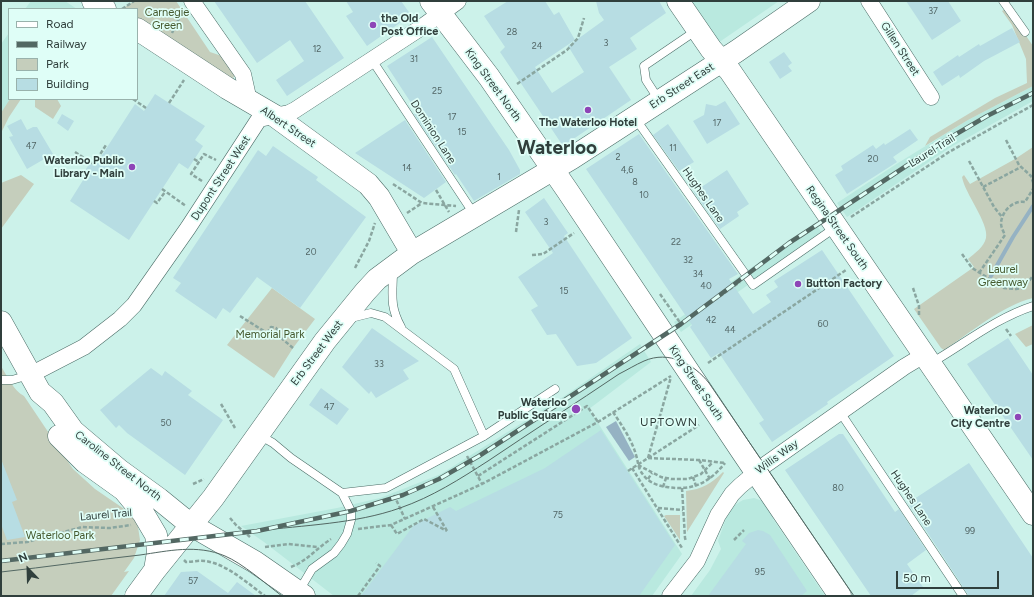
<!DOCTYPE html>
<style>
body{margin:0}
#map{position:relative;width:1034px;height:597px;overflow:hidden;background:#ccf2ea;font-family:Figtree,sans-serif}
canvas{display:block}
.frame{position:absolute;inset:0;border:2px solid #303f3c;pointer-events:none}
.legend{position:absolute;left:8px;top:8px;width:130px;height:92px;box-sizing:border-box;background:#dffef7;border:1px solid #99b2ac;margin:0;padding:5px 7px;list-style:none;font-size:12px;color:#303f3c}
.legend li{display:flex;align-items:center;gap:8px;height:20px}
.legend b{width:20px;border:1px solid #99b2ac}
.north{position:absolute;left:8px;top:549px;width:40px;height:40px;-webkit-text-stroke:3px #dffef7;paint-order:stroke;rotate:337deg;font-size:11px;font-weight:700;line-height:16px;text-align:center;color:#303f3c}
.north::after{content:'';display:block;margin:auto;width:14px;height:18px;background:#303f3c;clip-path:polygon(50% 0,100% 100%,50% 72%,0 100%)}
.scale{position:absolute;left:896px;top:571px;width:103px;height:18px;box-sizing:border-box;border:2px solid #303f3c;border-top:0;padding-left:5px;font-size:12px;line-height:14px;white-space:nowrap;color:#303f3c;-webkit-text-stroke:3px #dffef7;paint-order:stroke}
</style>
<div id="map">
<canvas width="1034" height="597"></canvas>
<div class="frame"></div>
<ul class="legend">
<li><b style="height:5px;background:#fff"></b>Road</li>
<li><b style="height:5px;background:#536863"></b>Railway</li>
<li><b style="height:11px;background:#c5cebc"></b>Park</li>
<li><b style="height:11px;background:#b7dde3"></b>Building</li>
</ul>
<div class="north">N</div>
<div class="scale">50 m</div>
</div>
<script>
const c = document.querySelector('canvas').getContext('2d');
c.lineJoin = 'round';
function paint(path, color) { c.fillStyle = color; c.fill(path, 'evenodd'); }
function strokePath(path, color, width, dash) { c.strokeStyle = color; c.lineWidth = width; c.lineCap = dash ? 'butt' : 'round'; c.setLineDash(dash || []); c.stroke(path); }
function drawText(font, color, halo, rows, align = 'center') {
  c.font = font + ' Figtree,sans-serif'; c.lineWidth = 3.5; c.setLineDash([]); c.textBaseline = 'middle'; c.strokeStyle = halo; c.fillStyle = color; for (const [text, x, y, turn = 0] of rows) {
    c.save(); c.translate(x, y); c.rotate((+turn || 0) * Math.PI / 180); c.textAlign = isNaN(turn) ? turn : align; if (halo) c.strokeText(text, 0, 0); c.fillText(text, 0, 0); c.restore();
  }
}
paint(new Path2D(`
 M31,1H65L77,9H25Z
 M690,1H779L718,43Z
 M9,33V99H16L1,120V44Z
 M1033,86V101L951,147L847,217L837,203L898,163L968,120Z
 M815,223L822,233L681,332L674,322Z
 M640,344L651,362L589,409L682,554L652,596H334L264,542L241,526L337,508L380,498L441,474L566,395Z
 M754,498L763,501L770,507L773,519L825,596H691L710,570L721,549L718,541L728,513L733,506L743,500Z`), '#b9e9df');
paint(new Path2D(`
 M134,1H176L210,52L225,57L235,74L232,81L137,19V9H122Z
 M1007,8L1033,46V86L968,120L925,146L930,137L995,98L1027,83L1026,59L1012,25L1002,11Z
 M10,99H21L9,117L1,133V113Z
 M35,99H57L61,106L53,119L35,107Z
 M1033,147V298C1003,305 970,333 944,350L941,348L914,309L974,267L968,259C975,253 984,247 986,238C989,223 965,194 962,177L964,175L970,184L1015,159Z
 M21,175L34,184L1,229V183Z
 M272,288L315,319L293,348L274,378L227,345Z
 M1033,325V344L1026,347L1015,334Z
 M1,366C7,376 13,390 24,396L73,469L95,489L133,515L138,527L140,540L134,558L124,572L129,571L111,596H1Z
 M723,472L724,473L687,532L686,491C702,489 711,484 723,472Z
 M666,515H680V540L664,516Z`), '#c5cebc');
paint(new Path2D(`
 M616,421L635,457L629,461L606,427Z`), '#95b2c3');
strokePath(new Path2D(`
 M991,276L1013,237L1033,206`), '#95b2c3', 4);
paint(new Path2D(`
 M214,1H305L344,58L287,96L276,80L304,61L290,40L257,63Z
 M346,1H401L411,15L367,46L346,16L353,12Z
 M508,1H545L554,15L559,12L575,40L535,67L552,93L584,72L568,46L604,20L599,13L596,1H659L666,13L630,38L637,49L609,67L631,100L563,146L500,52L505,47L484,16Z
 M906,1H948L961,21L932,40Z
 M1012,28L1020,42L984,61L960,78L959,75L942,86L933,72L958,55L959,57L979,44L980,46Z
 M432,37L509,150L520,170V174L474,201L456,174L455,175L414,114L417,112L387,66Z
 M784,52L792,63L788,66L792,71L780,79L769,62Z
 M155,94L205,126L195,140L203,146L188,169L179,163L129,240L70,201L85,177L82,175L90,163L95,166L135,104L144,111Z
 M725,101L740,124L707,144L693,121L704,115L706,104L716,106Z
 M62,114L74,121L68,131L57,123Z
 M21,119L27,130L33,127H37L53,154L27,169L9,137L13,136L7,126Z
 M405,120L446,182L424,198L355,153Z
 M668,124L694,162L679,171L653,135Z
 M910,129L918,140L893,157L897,162L847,194L835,175L843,170L841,166L873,145L876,149L884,143L885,145Z
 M639,134L738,274L729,279L753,314L771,302L766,295L778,287L774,281L822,250L894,356L827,402L828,404L772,442L759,423L764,420L719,353L711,358L690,327L692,325L586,169Z
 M273,146L318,177L316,180L366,217L300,308L257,277L230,313L223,308L216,319L175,291L181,283L173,278L258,150L266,156Z
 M727,170L749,204L737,212L739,216L720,229L694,192Z
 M544,198L568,233L564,236L632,338L596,363L577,366L556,334L547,335L531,310L538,306L518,277L553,253L525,212Z
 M372,328L419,361L403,370L409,379L376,398L371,391L369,394L342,367Z
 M1008,338L1033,375V460L967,364Z
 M151,368L162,376L165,371L192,391L188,395L223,420L185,475L127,433L119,425L116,428L100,410Z
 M321,388L349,409L337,425L309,405Z
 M601,430L675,545L639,596H361L414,525L450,507L456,511L545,468Z
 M839,434H843L895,512L899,509L926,550L907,564L923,587L911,596H871L785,470Z
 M1,459L17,500L12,502L25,537L7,540L1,524Z
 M969,463L1033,558V596H969L908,503Z
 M758,530L763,531L770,535L807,591L801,596H708L746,544L742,541L749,533Z
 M197,571L228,593L237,582L256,596H164L181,572Z`), '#b7dde3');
const lane = new Path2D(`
 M1003,1L1025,32
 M372,60L474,214
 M659,100L646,80L644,66L697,30
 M635,118L753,285L836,227
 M393,270C393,294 389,305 401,327
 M351,318L371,313L385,317L454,369L484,436
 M931,363C964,344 996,318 1033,306
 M1,380H12L29,375
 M840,412L963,596
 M259,435L273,443L291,458L342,493L351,511V520L347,534L341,544L334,553L312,569L299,591
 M342,493L386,488L484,436L555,389`);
const street = new Path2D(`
 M192,1L243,74L249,101
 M869,1L931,97
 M30,375L84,347L120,319L134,305L188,228L259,119L289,113L295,110L422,27L458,1
 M670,596L697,561L718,515L732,494L740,486L765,465L904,367L924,355`);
const secondary = new Path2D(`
 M93,1L105,9
 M431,1L489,77L567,190L743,453L840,596
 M678,1L711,49L730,71L1033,514
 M137,29L227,88L275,116L368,184L379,197L412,253
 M1,322L40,392L53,403L73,431L119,470L159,499L191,525L255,562L304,596
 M59,436L85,462L124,490L143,513L156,535L157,542L158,552L155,570
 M136,596L155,570L213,498L325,341L365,292L377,279L412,253L572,158L737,51L809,1`);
strokePath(lane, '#4a6c66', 9);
strokePath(street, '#4a6c66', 17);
strokePath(secondary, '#4a6c66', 23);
strokePath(new Path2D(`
 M122,9L134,1
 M172,33L182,12
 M517,84L567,50L578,38L584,18
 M133,99L146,108
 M169,103L184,80
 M1006,140L1019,165L1031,176L1033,182
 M75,152L95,165
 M194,159L199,162
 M969,161L994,207L1002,217
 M94,164L106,145
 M202,181L191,174L204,154L216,160
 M393,184L422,203L456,206
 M983,187L1021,167
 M162,189L186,206
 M436,190L449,212
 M154,201L157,203L165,192
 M407,213L422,203
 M851,217L949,152L1033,105
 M516,232L519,210
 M962,254L972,268L1004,288L1016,289L1023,288L1033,276
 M532,255L543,254L574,233
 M355,268L369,241L375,223
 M979,273L1005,235C1003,231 1001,227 1001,223C1002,211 1013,200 1025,202L1033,189
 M913,288L919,306V315
 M660,294L681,324L740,282
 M240,316L267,333L270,337H280L293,348
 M1006,329L1011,336
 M267,333L271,327L276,328L279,332L280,337
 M708,363L846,270
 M221,404L235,428
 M613,412C621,424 632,440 636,455C639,464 637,468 645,477C650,483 659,486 667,487C693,491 709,483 725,463
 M467,456L482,484
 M648,458L671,377
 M648,458L699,460L725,463
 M699,460L710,479
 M638,465L661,477L671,479H688L701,474L713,462
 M632,468L682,548
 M628,471L699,425
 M478,476L587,406L598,422
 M693,477L696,486
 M648,479L652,473
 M193,484L204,479
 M663,487L666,478
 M682,488L685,538L686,541
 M394,495L405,519
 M433,507L447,531
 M658,508L683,510
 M230,518L236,525L250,537
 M391,525L397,534L424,519L447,531
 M358,529L391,525L482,484L598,422L671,376
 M734,540L744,530
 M1,544L27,542L82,527L110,528L131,525
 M265,547L288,544L317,547
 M184,560L186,562C192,562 199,560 205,561C227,564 247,583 265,596
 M291,567C307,561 317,548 331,539
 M358,596L380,566L376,563`), '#8aa6a0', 2.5, [4, 2]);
strokePath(lane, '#fff', 8);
strokePath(street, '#fff', 16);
strokePath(secondary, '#fff', 22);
strokePath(new Path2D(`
 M257,531C304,525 355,524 400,508C432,497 460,479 488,461C531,432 576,403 619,374C627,370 635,365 644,361C669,350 694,364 709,383L854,596
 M1,572C47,567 94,560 140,555C168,551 197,544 225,556C242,563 266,584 282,596`), '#536863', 1);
const rail = new Path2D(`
 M1,561L257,531L351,511L403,495L439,479L479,456L681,324L789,243L829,217L941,143L987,116L1033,93`);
strokePath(rail, '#536863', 4.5);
strokePath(rail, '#dffef7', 3, [9]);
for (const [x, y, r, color] of [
 [373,25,4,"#8e45b7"],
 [588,110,4,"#8e45b7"],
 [132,167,4,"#8e45b7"],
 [798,284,4,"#8e45b7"],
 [576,409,5,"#8e45b7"],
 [1018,417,4,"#8e45b7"]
]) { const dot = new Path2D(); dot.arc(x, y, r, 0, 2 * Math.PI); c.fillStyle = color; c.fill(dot); strokePath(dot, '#dffef7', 1.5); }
drawText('9px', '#526666', null, [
 ["37",933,11],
 ["28",512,32],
 ["3",606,43],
 ["24",537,46],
 ["12",317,49],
 ["31",414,59],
 ["25",437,91],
 ["17",452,117],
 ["17",717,123],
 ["15",462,132],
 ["47",31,146],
 ["11",673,148],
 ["2",618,157],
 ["20",873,159],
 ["14",407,168],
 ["4,6",627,170],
 ["1",499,177],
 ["8",635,182],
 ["10",644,195],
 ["3",546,222],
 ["22",676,242],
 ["20",311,252],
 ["32",688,260],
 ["34",698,274],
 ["40",706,286],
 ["15",564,291],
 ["42",711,320],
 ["60",823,324],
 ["44",730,330],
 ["33",379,364],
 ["47",329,407],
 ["50",166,423],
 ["80",838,488],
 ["75",558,515],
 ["99",970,531],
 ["95",760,572],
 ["57",193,581]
]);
drawText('11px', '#45592e', '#dffef7', [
 ["Carnegie",167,13],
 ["Green",167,26],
 ["Laurel",1003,270],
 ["Greenway",1003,283],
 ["Memorial Park",270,335],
 ["Waterloo Park",60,536]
]);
drawText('bold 11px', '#303f3c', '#dffef7', [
 ["the Old",381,19,"left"],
 ["Post Office",381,32,"left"],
 ["The Waterloo Hotel",588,123,"center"],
 ["Waterloo Public",124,161],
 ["Library - Main",124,174],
 ["Button Factory",806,284,"left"],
 ["Waterloo",567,403],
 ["Public Square",567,416],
 ["Waterloo",1010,411],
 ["City Centre",1010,424]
], 'right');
drawText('11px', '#303f3c', '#dffef7', [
 ["Gillen Street",900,49,57],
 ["King Street North",493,85,54],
 ["Erb Street East",682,86,-33],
 ["Albert Street",288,127,34],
 ["Dominion Lane",433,132,57],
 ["Laurel Trail",932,151,-32],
 ["Dupont Street West",221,178,-57],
 ["Hughes Lane",703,195,55],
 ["Regina Street South",837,228,55],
 ["Erb Street West",317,353,-53],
 ["King Street South",696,383,56],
 ["Willis Way",777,457,-36],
 ["Caroline Street North",118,466,38],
 ["Hughes Lane",911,498,56],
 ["Laurel Trail",106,515,-5]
]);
c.letterSpacing = '1px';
drawText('12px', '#303f3c', '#dffef7', [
 ["UPTOWN",669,422]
]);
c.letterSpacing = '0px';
drawText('bold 19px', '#303f3c', '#dffef7', [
 ["Waterloo",557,148]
]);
</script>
